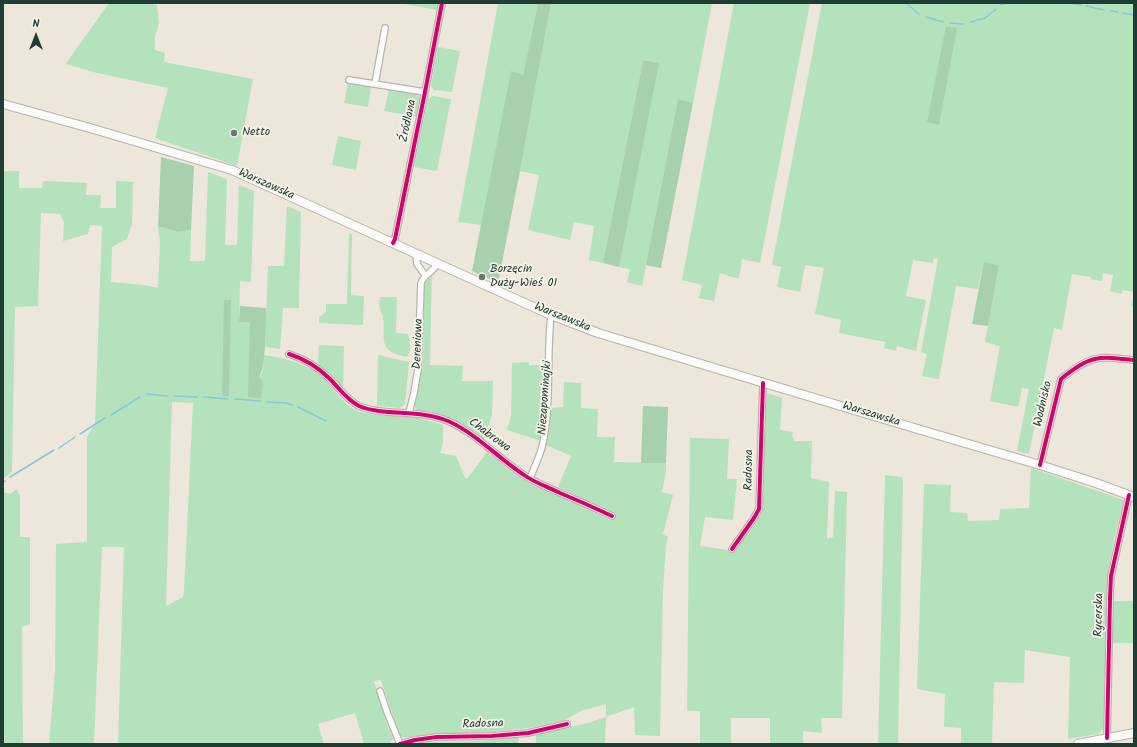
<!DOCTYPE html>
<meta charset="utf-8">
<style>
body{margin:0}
#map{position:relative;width:1137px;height:747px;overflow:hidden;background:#ede6da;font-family:Kalam,sans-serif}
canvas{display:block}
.frame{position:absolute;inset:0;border:4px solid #1f3d34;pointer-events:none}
.north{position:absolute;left:16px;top:16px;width:40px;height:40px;-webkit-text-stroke:3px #f7f3e8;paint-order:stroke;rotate:0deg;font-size:11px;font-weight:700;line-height:16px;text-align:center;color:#1f3d34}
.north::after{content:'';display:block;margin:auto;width:14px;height:18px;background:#1f3d34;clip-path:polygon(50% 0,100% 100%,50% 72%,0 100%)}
</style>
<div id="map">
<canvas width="1137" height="747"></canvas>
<div class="frame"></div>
<div class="north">N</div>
</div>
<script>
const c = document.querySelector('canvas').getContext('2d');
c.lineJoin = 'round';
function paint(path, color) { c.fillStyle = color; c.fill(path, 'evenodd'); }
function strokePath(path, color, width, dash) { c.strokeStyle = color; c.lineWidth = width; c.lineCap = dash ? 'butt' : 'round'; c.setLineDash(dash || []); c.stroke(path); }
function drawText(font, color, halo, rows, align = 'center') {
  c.font = font + ' Kalam,sans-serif'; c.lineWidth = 3.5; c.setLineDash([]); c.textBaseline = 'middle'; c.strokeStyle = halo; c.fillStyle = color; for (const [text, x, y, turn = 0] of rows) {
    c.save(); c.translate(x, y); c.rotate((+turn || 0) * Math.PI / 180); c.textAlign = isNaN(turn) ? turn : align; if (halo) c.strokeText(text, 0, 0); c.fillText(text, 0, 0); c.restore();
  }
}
paint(new Path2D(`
 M109,3H147L157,5L159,23L155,37V50L165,53L164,62L253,79L237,166L155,138L168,88L97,73L66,64L67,62Z
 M405,3H439L437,10L405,4Z
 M498,3H538L523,75L511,72L482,225L458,222Z
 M551,3H712L693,103L678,99L642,286L627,282L630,269L619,267L658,63L643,60L603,263L589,260L594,226L574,222L570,240L528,230L539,175L520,171Z
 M734,3H810L760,263L742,259L739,279L720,273L714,301L699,298L702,285L682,280Z
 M822,3H1134V307L1131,306L1134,292L1123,290L1121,294L1110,291L1113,275L1103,273L1102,281L1090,279L1091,277L1072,274L1062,330L1054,328L1029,454L1017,451L1029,389L1022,388L1018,407L990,401L1000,346L985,342L999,265L984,262L978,289L956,286L939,379L922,376L927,354L921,352L938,259L934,258L933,263L913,260L906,296L926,300L916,351L897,346L896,351L884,348L885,342L839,333L841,320L815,314L824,268L805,265L800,292L777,287L781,267L772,265Z
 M438,47L460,51L452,92L434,90L431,85Z
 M348,83L371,87L368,107L344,103Z
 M389,89L417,94L421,99L417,117L384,111Z
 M433,96L451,99L437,171L414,167L428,99Z
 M338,136L361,141L356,170L332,165Z
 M3,171H19V188H42L43,181L87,183L86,195H101L100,208H116V181L133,182L132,224L127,239L112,247L111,282L144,285L158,288L160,242L158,227L166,228L178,232L191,230L190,261H205L208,172L227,179L225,245H237L239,185L254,191L251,282L240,281L239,322L250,323L259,377L262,374L264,355C285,358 307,363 323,378C334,388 342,403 356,410C370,417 397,415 413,417C423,419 433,422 443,425V443L440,453L456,456L465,478L467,479L487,452L508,469L530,484L558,495L612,521L613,513L558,487L571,456L544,444L549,408L563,407L564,382L581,383V408L598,409L597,437H615L614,462L666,463V472L662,492L673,495L663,534L668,537L666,544L663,591L660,736L635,735L634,707L606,717L605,744H536V734L588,723L606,717V704L581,711L563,721L535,727L481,733L433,734L419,736L407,738L400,736L381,680L374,681L387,725L393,738L390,743L386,744H364L355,713L318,724L324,744H118L124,547H102L94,744H49L55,671L56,544L87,542V437L95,424L102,226L90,225L88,234L63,241L64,222L60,214L41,213L38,306L15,307L12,472L3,479ZM172,402L193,403L184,591L183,597L166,606Z
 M287,206L301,212L299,303V308H283L280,349L265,347L268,266H284Z
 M349,233L352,234L351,295L364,296L363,325L319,323V317L326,312V304H347Z
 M432,271L430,365L463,366L462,381H493L492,415L484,440L474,431L459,423L429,412L418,411L414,406L423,365L424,288L428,277Z
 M380,297H397L396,333L408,334C410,341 412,350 407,357C376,351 386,339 383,317C383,314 380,312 380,309C379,306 380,300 380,297Z
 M319,345L344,346L343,388L330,373L320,366L318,362Z
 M378,355L409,362L405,404L400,408L377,406Z
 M529,362V365H547L544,419L541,441L507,430L511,416L512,363Z
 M767,393L782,398L780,430L793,432L792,437L794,438V441H812L811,478L829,482L827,539L833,537L835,491L847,492L842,718H821L822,733L803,731V744H770V718H731V744H700V711H687L690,438L729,439L727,479H737L733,520L705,517L700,546L734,551L757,521L761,511Z
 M1031,468L1124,500L1115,535L1108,571L1104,728L1098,734L1068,739L1070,657L1025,650L1024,683L994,682L992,744H961V728L944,727L945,694L917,689L924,484L951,485L950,512L967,513L968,521L999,520L1000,509L1029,508Z
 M885,475L902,477L903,482L898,744H878Z
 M17,489L20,496V537H30V624L22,627L23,744H3V492L10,494Z
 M1113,601H1134V643H1112Z
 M519,737L518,744H418L433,742L484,741Z`), '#b4e2bc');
paint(new Path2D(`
 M538,3H551L520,171L498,283L472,271L511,71L523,75Z
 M946,26L957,28L939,125L927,122Z
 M643,60L659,63L619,267L603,263Z
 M678,99L693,103L661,268L646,265Z
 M161,157L194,166L191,230L178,232L166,228L158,227Z
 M984,262L999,265L988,326L972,324Z
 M224,300H231L229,396H222Z
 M240,306L266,308C266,320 266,369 259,377L263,382L261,398L248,397L250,323L239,322Z
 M643,406L668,407L666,463H641Z`), '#a6d0ae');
strokePath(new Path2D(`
 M906,3L919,14
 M1069,3L1081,5
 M1001,5L1005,3
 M1086,6L1104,10
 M1111,11L1118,12
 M1123,13L1134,15
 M926,17L943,22
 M971,22L985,18L996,9
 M950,23L963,24
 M147,394L167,396
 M174,396L197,397
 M204,397L228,399
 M235,399L260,401
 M267,402L286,403L292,405
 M298,407L326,421
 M111,415L140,397
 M80,434L105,418
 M59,448L75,437
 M10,477L54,450
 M3,482L5,481`), '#89c8db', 1.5);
const street = new Path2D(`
 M349,80L425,92
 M375,84L385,28
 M393,243L395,239L425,92L442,3
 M416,254L417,264L425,275
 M289,354C305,359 318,367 330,379C339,388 347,400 359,406C365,409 372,410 379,411C402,414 426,412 448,421C477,434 498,458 524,475C535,483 548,487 560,493C577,500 595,508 612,516
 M409,413L414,393L418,369L421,283C425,272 434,273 437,263
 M1040,465L1061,379C1090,355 1098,356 1134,360
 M530,478C534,468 539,458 542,447C552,404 546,359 551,315
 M732,549L754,518L759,509L763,383
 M380,691L387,712L400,744
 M1107,738L1110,598L1111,576L1129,495
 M400,744L415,740L437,737L492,736L528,733L567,724`);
const secondary = new Path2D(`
 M3,104L90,128L232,170L551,315L598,333L904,425L1040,465L1096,483L1134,497
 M1078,744L1134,733`);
strokePath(street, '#b7b5ad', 8);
strokePath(secondary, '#b7b5ad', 10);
strokePath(street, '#fcfbf9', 5.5);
strokePath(secondary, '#fcfbf9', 8);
strokePath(new Path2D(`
 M393,243L395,239L425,92L442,3
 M289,354C305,359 318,367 330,379C339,388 347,400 359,406C365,409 372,410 379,411C402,414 426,412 448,421C477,434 498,458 524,475C535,483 548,487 560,493C577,500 595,508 612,516
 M1040,465L1061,379C1090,355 1098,356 1134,360
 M732,549L754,518L759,509L763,383
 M1107,738L1110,598L1111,576L1129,495
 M400,744L415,740L437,737L492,736L528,733L567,724`), '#d6006c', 4);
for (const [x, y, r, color] of [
 [234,133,4,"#67786e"],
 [482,277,4,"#67786e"]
]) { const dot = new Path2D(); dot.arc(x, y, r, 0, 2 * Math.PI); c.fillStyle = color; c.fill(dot); strokePath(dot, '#f7f3e8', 1.5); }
drawText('12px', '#1f3d34', '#f7f3e8', [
 ["Źródlana",409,121,-78],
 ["Warszawska",266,185,24],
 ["Warszawska",562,318,22],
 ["Dereniowa",419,344,-88],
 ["Niezapominajki",546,398,-86],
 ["Wodnisko",1044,404,-77],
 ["Warszawska",871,415,17],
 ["Chabrowa",489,436,36],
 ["Radosna",750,470,-89],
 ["Rycerska",1100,615,-89],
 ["Radosna",483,725,-2]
]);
drawText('12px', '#1f3d34', '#f7f3e8', [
 ["Netto",242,133],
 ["Borzęcin",490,270],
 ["Duży-Wieś 01",490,284]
], 'left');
</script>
